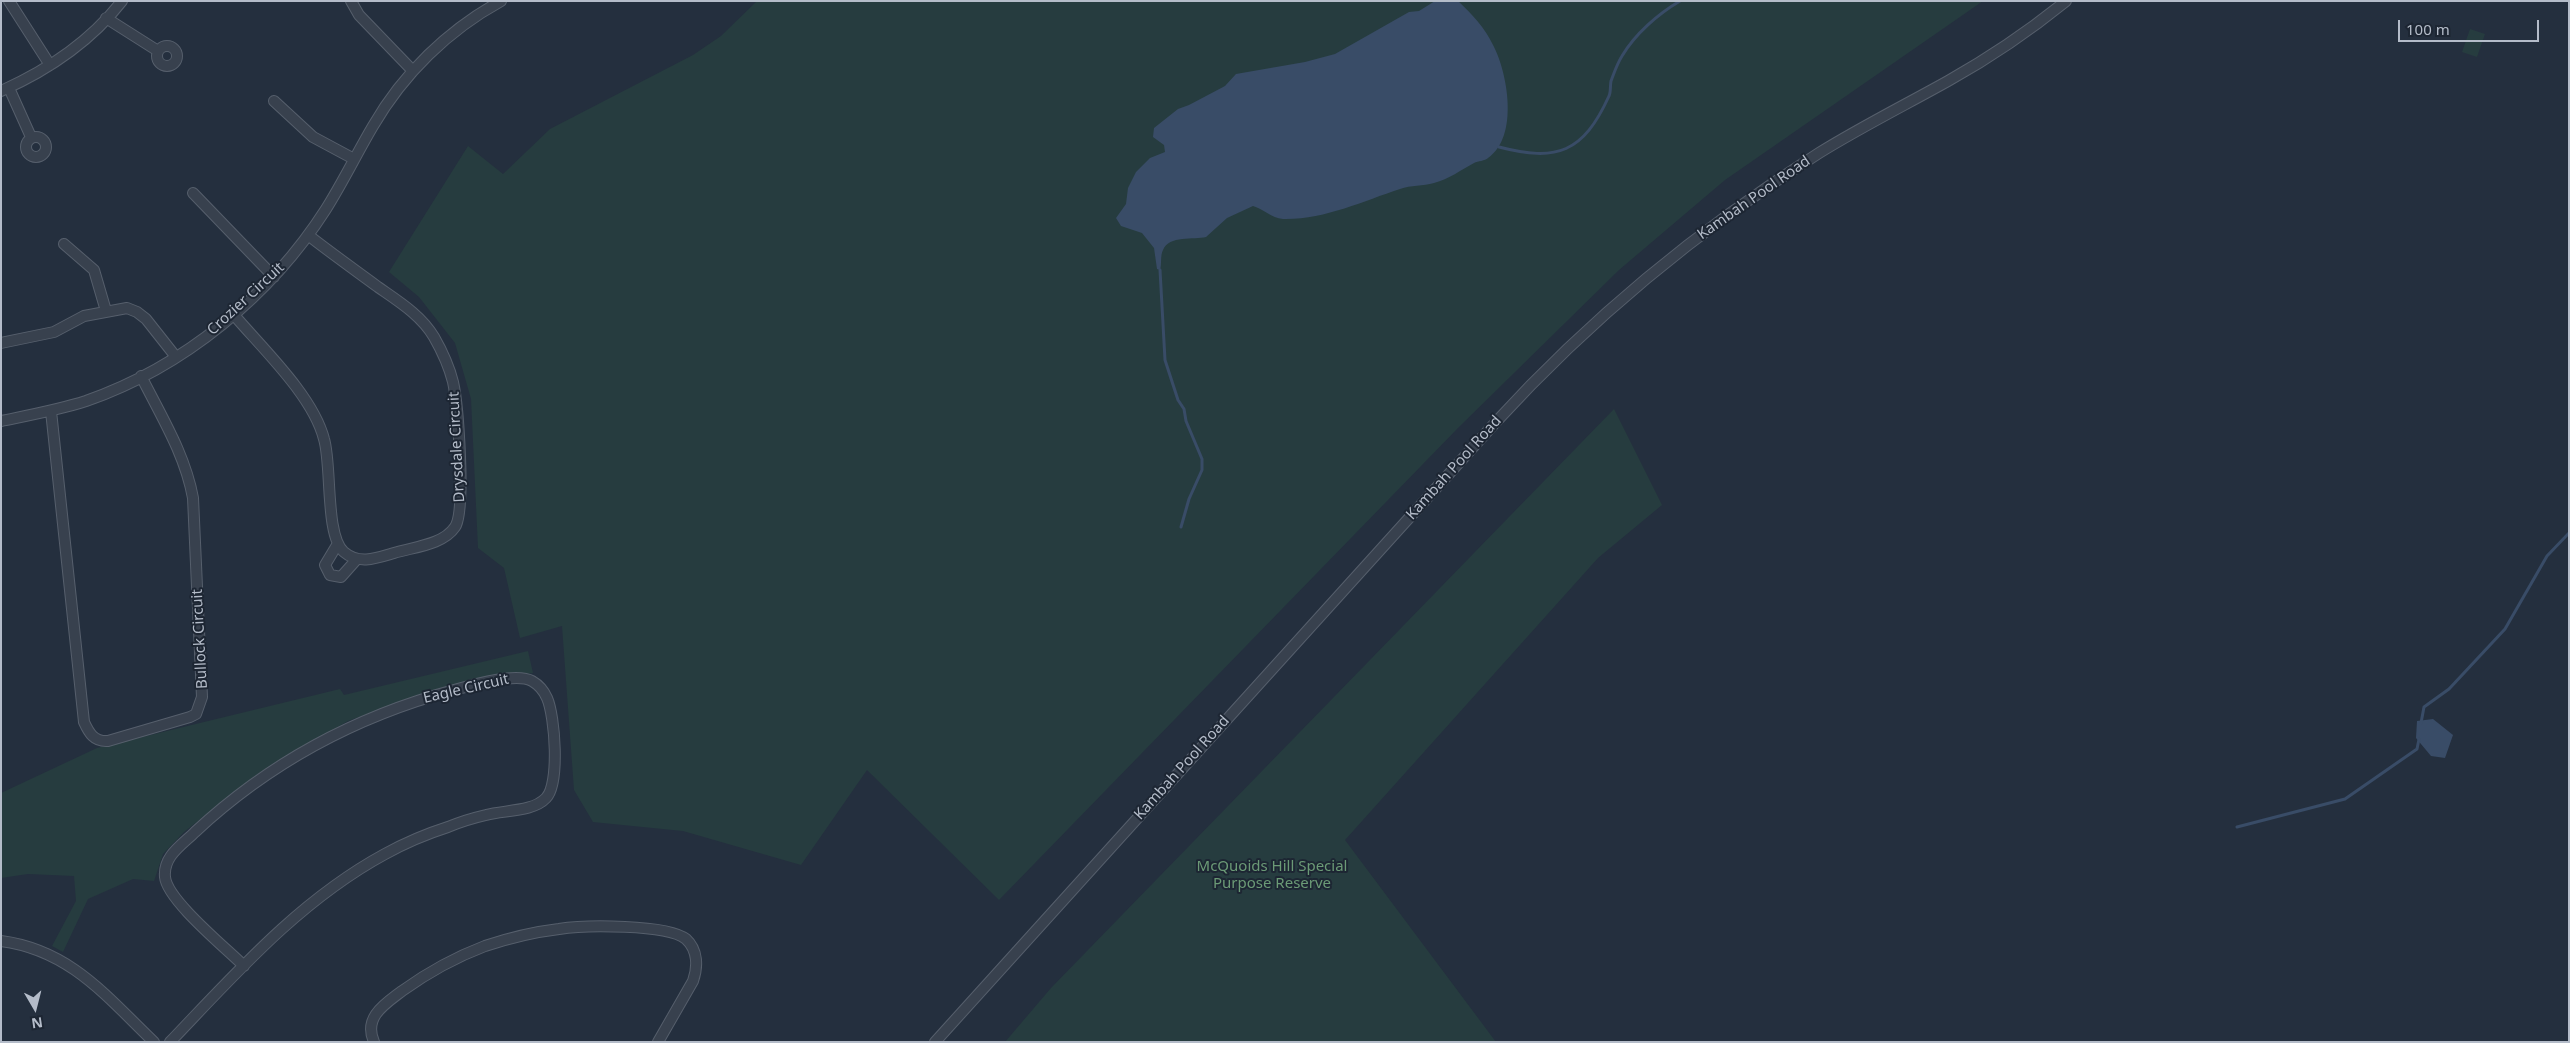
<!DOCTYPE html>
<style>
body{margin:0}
#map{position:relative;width:2570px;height:1043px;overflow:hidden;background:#242f3e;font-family:"Noto Sans",sans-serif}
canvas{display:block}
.frame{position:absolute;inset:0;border:2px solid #b4bcc9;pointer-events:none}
.north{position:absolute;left:10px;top:983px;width:50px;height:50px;-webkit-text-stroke:4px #1d2633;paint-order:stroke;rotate:172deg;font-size:14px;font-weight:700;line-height:20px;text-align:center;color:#b4bcc9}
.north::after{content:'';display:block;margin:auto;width:18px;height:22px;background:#b4bcc9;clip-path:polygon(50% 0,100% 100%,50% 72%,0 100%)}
.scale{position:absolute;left:2398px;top:20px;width:141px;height:22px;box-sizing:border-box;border:2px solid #b4bcc9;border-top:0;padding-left:6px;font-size:15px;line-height:18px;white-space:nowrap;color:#b4bcc9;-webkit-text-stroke:4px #1d2633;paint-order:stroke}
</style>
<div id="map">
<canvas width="2570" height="1043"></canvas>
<div class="frame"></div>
<div class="north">N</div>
<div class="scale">100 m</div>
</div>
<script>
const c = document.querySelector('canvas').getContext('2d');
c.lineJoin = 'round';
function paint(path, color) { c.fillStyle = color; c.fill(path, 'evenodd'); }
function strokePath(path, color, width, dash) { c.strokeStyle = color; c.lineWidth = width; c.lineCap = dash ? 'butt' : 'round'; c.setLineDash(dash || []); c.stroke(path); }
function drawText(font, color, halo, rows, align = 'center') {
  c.font = font + ' "Noto Sans",sans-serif'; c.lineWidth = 4; c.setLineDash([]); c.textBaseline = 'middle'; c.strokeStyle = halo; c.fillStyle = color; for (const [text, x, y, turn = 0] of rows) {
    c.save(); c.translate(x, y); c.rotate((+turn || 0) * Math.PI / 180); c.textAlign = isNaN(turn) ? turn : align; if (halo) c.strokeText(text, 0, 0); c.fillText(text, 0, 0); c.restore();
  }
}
paint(new Path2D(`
 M757,1H1983L1725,180L1619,270L1458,428L999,900L867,770L801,865L683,831L593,822L574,790L562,626L520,638L504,568L478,548L471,399L455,343L419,297L389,272L468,146L503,174L550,129L693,55L721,36Z
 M2470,29L2485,34L2477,57L2462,52Z
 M1614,409L1662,505L1598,558L1345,840L1496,1042H1005L1051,988Z
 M528,651L533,673L446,686L348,721L258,774L184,832L163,854L154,881L133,879L88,899L63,952L52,946L76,901L74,876L28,874L1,878V793L97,748L340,689L344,695Z`), '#263c3f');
paint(new Path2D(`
 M1435,1H1458C1472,14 1485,28 1493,45C1508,73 1519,137 1488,158C1485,161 1478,161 1474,163C1461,170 1449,179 1434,183C1423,186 1411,185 1400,189C1363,201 1324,220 1283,219C1271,218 1264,209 1253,206L1227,218L1206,237C1194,240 1169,235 1163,250C1160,256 1162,264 1160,270L1157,269L1154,248L1142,233L1121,226L1116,218L1126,204L1128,188L1136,172L1150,158L1165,152L1164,145L1153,137L1154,128L1178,109L1189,105L1225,86L1236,74L1305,62L1335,54L1409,12L1419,11Z
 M2433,719L2453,735L2445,758L2431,756L2416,738L2417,721Z`), '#394c67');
strokePath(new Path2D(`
 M1499,147C1557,162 1583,153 1609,96C1611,92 1610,86 1611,81C1614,73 1617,64 1622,56C1635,34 1658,14 1680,1
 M1160,270L1165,360L1178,400L1184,409L1186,421L1202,459V470L1189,499L1181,527
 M2421,723L2424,707L2449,689L2505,629L2547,556L2569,533
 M2237,827L2345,799L2417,749L2419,739`), '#394c67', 3);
const minor = new Path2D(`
 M9,1L50,65
 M351,1L359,15L413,71
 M106,18L158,51
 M157 56a10 10 0 1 1 20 0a10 10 0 1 1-20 0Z
 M9,88L31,137
 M1,91C46,71 91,41 122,1
 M274,101L313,137L354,159
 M26 147a10 10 0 1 1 20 0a10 10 0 1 1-20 0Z
 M193,193L274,277
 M64,244L94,270L106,311
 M234,315C263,349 313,396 324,439C332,465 325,536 344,552C359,565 377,558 394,553C413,547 443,545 455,527C466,511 458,404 453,382C449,366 442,351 434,337C421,315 398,301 378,287C355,270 331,253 308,235
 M1,343L54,332L84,316L127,308L137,312L146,319L176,357
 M51,411L84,722C89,733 94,742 108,741L190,717L196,714L202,697L193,498C185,454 161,416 141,376
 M1,421C30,415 58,410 86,401C184,367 271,295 326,209C343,182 357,153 373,126C403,74 448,30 501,1
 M337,545L325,565L330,575L341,577L357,559
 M1,941C70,950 106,996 154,1042
 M170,1042C236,973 300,900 385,854C405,843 426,834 448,827C460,822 473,818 486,815C504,810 533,812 546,798C560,784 555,716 547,698C544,691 539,685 532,681C516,672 472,685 454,690C357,716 269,763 195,832C182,845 163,856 165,877C167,900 226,948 244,966
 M374,1042C363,1017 385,1004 402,991C427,973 456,957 485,946C509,938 534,932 559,929C584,925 667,924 686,939C698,950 698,967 693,981L658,1042
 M935,1042L1495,423C1591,318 1699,229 1819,153C1861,127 1905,105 1948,81C1989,58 2029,31 2066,1`);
strokePath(minor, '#565f6c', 12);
strokePath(minor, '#38414e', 10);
drawText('15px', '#b4bcc9', '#1d2633', [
 ["Kambah Pool Road",1754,198,-35],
 ["Crozier Circuit",246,299,-43],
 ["Drysdale Circuit",457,447,-93],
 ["Kambah Pool Road",1454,468,-48],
 ["Bullock Circuit",200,639,-93],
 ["Eagle Circuit",466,689,-13],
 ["Kambah Pool Road",1182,768,-48]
]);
drawText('15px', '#6b9a76', '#1d2633', [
 ["McQuoids Hill Special",1272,867],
 ["Purpose Reserve",1272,884]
]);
</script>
